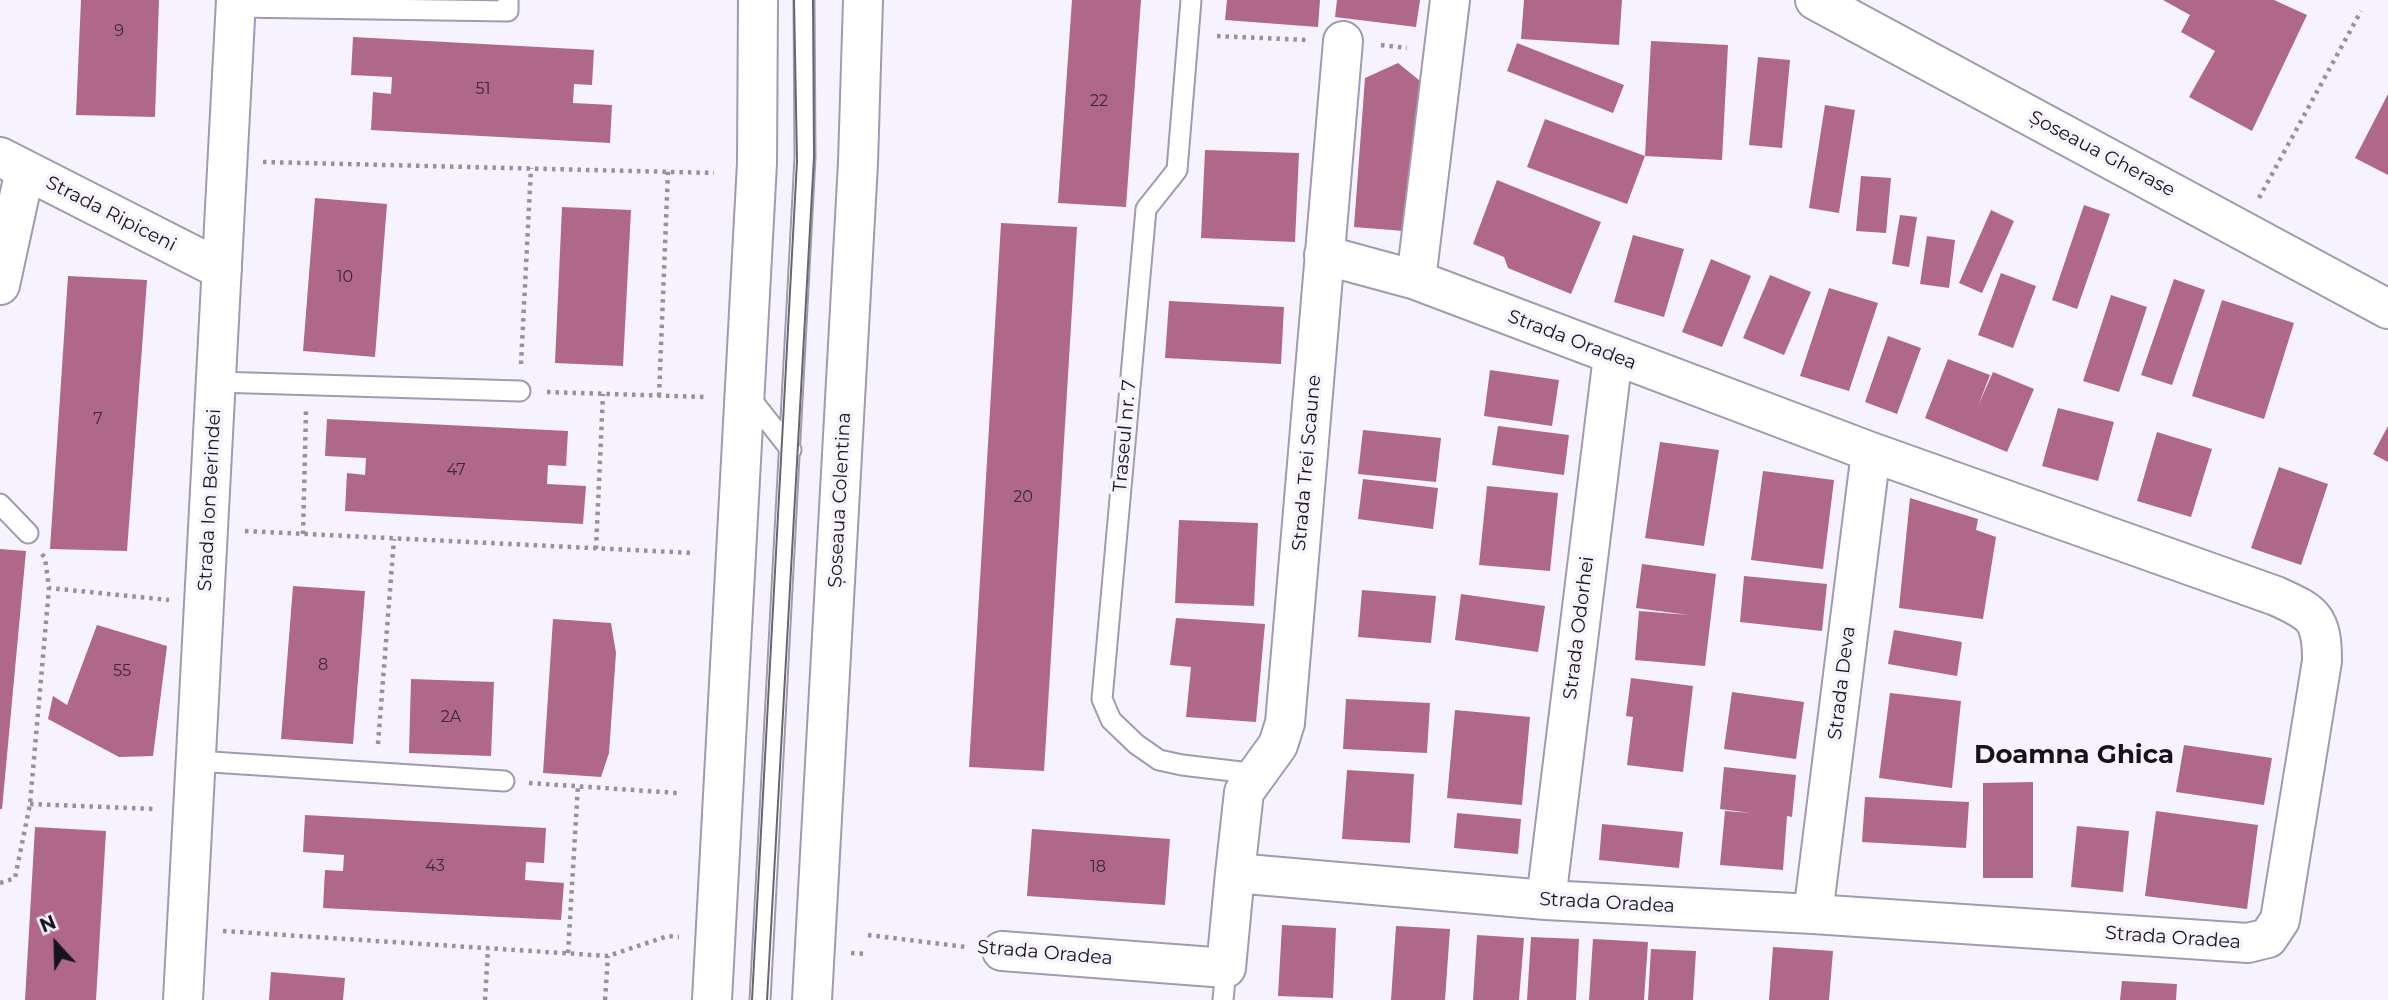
<!DOCTYPE html>
<meta charset="utf-8">
<style>
body{margin:0}
#map{position:relative;width:2388px;height:1000px;overflow:hidden;background:#f6f3fe;font-family:Montserrat,sans-serif}
canvas{display:block}
.north{position:absolute;left:21px;top:909px;width:70px;height:70px;-webkit-text-stroke:5px #f6f3fe;paint-order:stroke;rotate:338deg;font-size:19px;font-weight:700;line-height:28px;text-align:center;color:#16131c}
.north::after{content:'';display:block;margin:auto;width:24px;height:32px;background:#16131c;clip-path:polygon(50% 0,100% 100%,50% 72%,0 100%)}
</style>
<div id="map">
<canvas width="2388" height="1000"></canvas>
<div class="north">N</div>
</div>
<script>
const c = document.querySelector('canvas').getContext('2d');
c.lineJoin = 'round';
function paint(path, color) { c.fillStyle = color; c.fill(path, 'evenodd'); }
function strokePath(path, color, width, dash) { c.strokeStyle = color; c.lineWidth = width; c.lineCap = dash ? 'butt' : 'round'; c.setLineDash(dash || []); c.stroke(path); }
function drawText(font, color, halo, rows, align = 'center') {
  c.font = font + ' Montserrat,sans-serif'; c.lineWidth = 7; c.setLineDash([]); c.textBaseline = 'middle'; c.strokeStyle = halo; c.fillStyle = color; for (const [text, x, y, turn = 0] of rows) {
    c.save(); c.translate(x, y); c.rotate((+turn || 0) * Math.PI / 180); c.textAlign = isNaN(turn) ? turn : align; if (halo) c.strokeText(text, 0, 0); c.fillText(text, 0, 0); c.restore();
  }
}
paint(new Path2D(`
 M81,0H159L155,117L76,115Z
 M1072,0H1141L1126,207L1058,203Z
 M1227,0H1320L1318,27L1225,20Z
 M1337,0H1420L1416,27L1335,17Z
 M1524,0H1622L1619,45L1521,39Z
 M2163,0H2274L2307,15L2252,131L2189,97L2215,51L2181,32L2190,15Z
 M353,37L594,50L592,85L574,84L573,103L612,105L610,143L371,130L373,92L391,94L392,77L351,75Z
 M1651,41L1728,45L1722,160L1645,156L1627,204L1527,167L1545,119L1645,156Z
 M1517,43L1624,85L1613,113L1507,71Z
 M1758,57L1790,60L1782,148L1749,145Z
 M1398,63L1425,85L1416,232L1354,227L1365,78Z
 M2388,94V175L2355,158Z
 M1825,105L1855,110L1839,213L1809,208Z
 M1205,150L1299,153L1295,242L1201,238Z
 M1861,176L1891,178L1886,233L1856,231Z
 M1497,180L1601,222L1571,294L1508,268L1504,257L1473,244Z
 M315,198L387,204L375,357L303,351Z
 M2084,205L2110,214L2077,309L2052,300Z
 M562,207L631,210L623,366L555,363Z
 M1991,210L2014,221L1982,293L1959,283Z
 M1900,215L1917,217L1909,267L1892,264Z
 M1001,223L1077,227L1044,771L969,767Z
 M1633,235L1684,249L1664,317L1614,302Z
 M1927,236L1955,240L1949,288L1920,284Z
 M1711,259L1751,276L1722,347L1682,332Z
 M2001,273L2036,286L2013,348L1978,335Z
 M1770,275L1811,292L1784,355L1743,338Z
 M68,276L147,280L127,551L50,549Z
 M2174,279L2205,290L2172,385L2141,375Z
 M1829,288L1878,303L1849,391L1800,376Z
 M2111,295L2147,307L2119,392L2083,381Z
 M2222,300L2294,323L2264,419L2192,396Z
 M1169,301L1284,307L1281,364L1165,358Z
 M1888,336L1921,348L1897,414L1865,402Z
 M1948,359L1990,375L1978,406L1993,372L2034,389L2007,452L1925,418Z
 M1490,370L1559,380L1552,426L1484,416Z
 M2058,408L2114,422L2098,481L2042,466Z
 M327,419L568,431L566,466L548,465L547,484L586,486L583,524L345,511L347,473L365,475L366,458L325,456Z
 M1498,426L1569,435L1564,475L1492,465Z
 M2388,426V462L2373,454Z
 M1363,430L1441,438L1436,482L1358,474Z
 M2157,432L2212,449L2191,517L2137,501Z
 M1660,442L1719,450L1704,546L1645,538Z
 M2279,467L2328,484L2301,565L2251,548Z
 M1763,471L1834,480L1823,569L1751,560Z
 M1363,479L1438,488L1433,529L1358,519Z
 M1487,486L1558,493L1550,571L1479,565Z
 M1910,498L1978,519L1976,530L1996,537L1983,619L1899,608Z
 M1179,520L1258,523L1254,606L1175,603Z
 M0,549L26,551L2,809H0Z
 M1642,564L1716,574L1705,666L1635,660L1639,611L1689,615L1636,608Z
 M1744,576L1827,584L1822,631L1740,622Z
 M293,586L365,591L353,744L281,739Z
 M1362,590L1436,596L1431,643L1358,637Z
 M1461,594L1545,606L1538,652L1455,640Z
 M1176,618L1265,624L1256,722L1186,717L1191,667L1170,665Z
 M553,619L611,623L616,653L609,753L601,777L543,773Z
 M97,625L167,646L153,756L119,757L48,719L53,696L67,705Z
 M1894,630L1962,642L1957,676L1888,664Z
 M1631,678L1693,686L1683,772L1627,765L1633,717L1626,716Z
 M411,679L494,682L491,756L409,753Z
 M1732,692L1804,702L1796,759L1724,749Z
 M1890,693L1961,701L1952,788L1879,778Z
 M1346,699L1430,703L1427,753L1343,749Z
 M1455,710L1530,717L1522,805L1447,798Z
 M2184,745L2272,758L2264,805L2176,792Z
 M1724,767L1796,775L1792,817L1787,816L1783,870L1720,865L1725,811L1751,813L1720,809Z
 M1347,770L1414,774L1410,843L1342,839Z
 M2033,782V878H1983V783Z
 M1865,797L1969,802L1966,848L1862,842Z
 M2156,811L2258,825L2247,909L2145,896Z
 M1457,813L1521,819L1518,854L1454,848Z
 M305,815L546,828L544,863L526,862L525,880L564,883L561,920L323,908L325,870L343,871L344,855L303,852Z
 M1602,824L1683,832L1679,868L1599,860Z
 M2077,826L2129,831L2123,892L2071,887Z
 M35,827L106,831L96,1000H25Z
 M1032,829L1170,839L1165,905L1027,896Z
 M1282,925L1336,928L1333,998L1278,996Z
 M1396,926L1450,929L1445,1000H1391Z
 M1477,935L1524,938L1519,1000H1473Z
 M1531,937L1579,939L1576,1000H1527Z
 M1593,939L1648,942L1644,1000H1589Z
 M1773,947L1833,951L1829,1000H1769Z
 M1651,949L1696,951L1693,1000H1648Z
 M271,972L345,978L343,1000H269Z
 M2122,981L2177,984L2176,1000H2120Z`), '#af6986');
const lane = new Path2D(`
 M1191,0L1177,170L1146,209L1102,699L1111,720L1136,744L1159,760L1182,765L1258,774
 M236,7L508,11V0
 M216,382L520,391
 M746,393L791,450
 M0,504L28,533
 M196,761L504,781
 M760,1000L805,157L804,0
 M1223,1000L1226,968`);
const street = new Path2D(`
 M1815,0L2388,309
 M0,157L222,270
 M1416,280L1450,0
 M0,285L25,170
 M1235,873L1244,792L1278,745L1285,723L1343,41
 M1546,900L1613,356
 M1813,914L1871,452
 M1002,951L1226,968L1235,873L1546,900L1813,914L2248,943L2268,938L2280,920L2322,661C2322,618 2314,613 2276,596L1871,452L1416,280L1324,255
 M183,1000L236,0`);
const primary = new Path2D(`
 M712,1000L757,163L758,0
 M812,1000L858,163L863,0`);
strokePath(lane, '#a09ab2', 23);
strokePath(street, '#a09ab2', 42);
strokePath(primary, '#a09ab2', 42);
strokePath(new Path2D(`
 M1217,36L1306,40
 M1381,45L1407,48
 M263,162L714,173
 M2259,198L2361,11
 M521,364L531,168
 M547,392L704,397
 M659,396L668,171
 M245,531L694,553
 M303,534L306,411
 M596,549L603,394
 M42,554L45,558L49,588L169,600
 M378,744L394,539
 M529,783L678,793
 M30,804L155,809
 M0,883L15,878L30,804L49,588
 M223,931L608,956L668,936L679,937
 M868,935L966,947
 M568,953L578,785
 M851,953L866,954
 M485,1000L488,948
 M605,1000L608,956`), '#95929c', 4.5, [3.5, 5]);
strokePath(lane, '#fff', 19);
strokePath(street, '#fff', 38);
strokePath(primary, '#fff', 38);
strokePath(new Path2D(`
 M752,1000L797,161L794,0
 M767,1000L814,157L813,0`), '#68656f', 2);
drawText('16px', '#3c2836', null, [
 ["9",119,31],
 ["51",483,89],
 ["22",1099,101],
 ["10",345,277],
 ["7",98,419],
 ["47",456,470],
 ["20",1023,497],
 ["8",323,665],
 ["55",122,671],
 ["2A",451,717],
 ["43",435,866],
 ["18",1098,867]
]);
drawText('19px', '#16131c', '#f6f3fe', [
 ["Șoseaua Gherase",2102,154,28],
 ["Strada Ripiceni",111,214,27],
 ["Strada Oradea",1572,340,21],
 ["Traseul nr. 7",1125,436,-85],
 ["Strada Trei Scaune",1307,463,-85],
 ["Strada Ion Berindei",210,500,-87],
 ["Șoseaua Colentina",840,500,-87],
 ["Strada Odorhei",1579,628,-83],
 ["Strada Deva",1842,683,-83],
 ["Strada Oradea",1607,903,3],
 ["Strada Oradea",2173,938,4],
 ["Strada Oradea",1045,953,5]
]);
drawText('bold 26px', '#16131c', '#f6f3fe', [
 ["Doamna Ghica",2074,755]
]);
</script>
